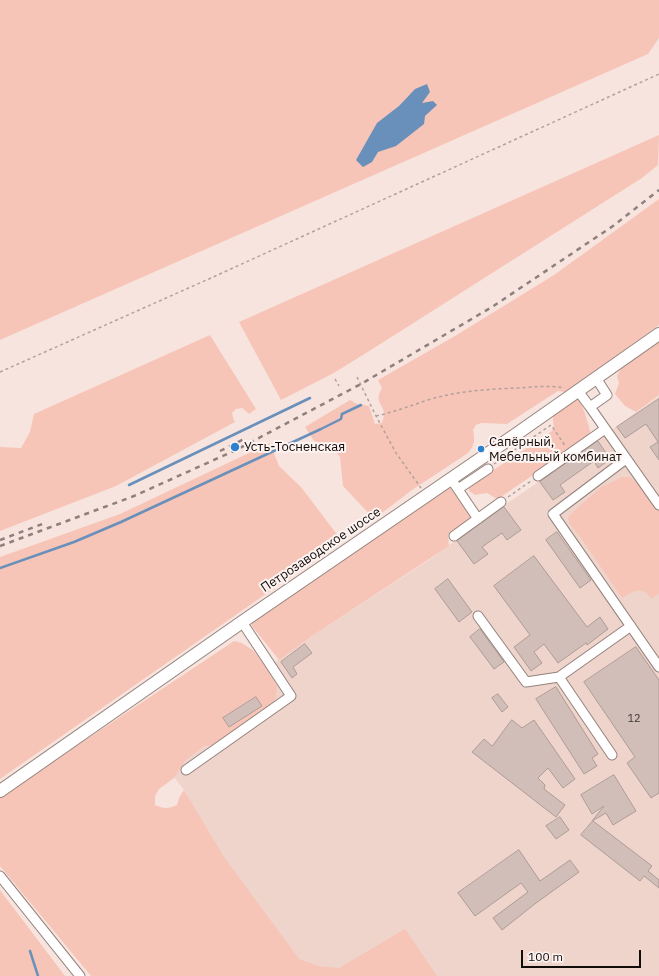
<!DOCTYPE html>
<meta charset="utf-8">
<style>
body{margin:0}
#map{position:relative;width:659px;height:976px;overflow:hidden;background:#f8e4de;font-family:"IBM Plex Sans",sans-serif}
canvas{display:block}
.scale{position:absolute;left:521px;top:950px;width:120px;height:18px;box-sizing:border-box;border:2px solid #110b09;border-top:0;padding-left:5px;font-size:12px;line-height:14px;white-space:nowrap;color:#110b09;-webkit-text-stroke:3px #fdf4f2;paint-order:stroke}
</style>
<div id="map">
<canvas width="659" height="976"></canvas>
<div class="scale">100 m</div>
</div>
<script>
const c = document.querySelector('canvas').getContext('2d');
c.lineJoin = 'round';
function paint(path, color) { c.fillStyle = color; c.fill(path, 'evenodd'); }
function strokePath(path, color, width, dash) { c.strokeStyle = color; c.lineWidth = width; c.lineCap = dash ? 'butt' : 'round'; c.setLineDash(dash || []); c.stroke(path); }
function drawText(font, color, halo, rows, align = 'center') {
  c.font = font + ' "IBM Plex Sans",sans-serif'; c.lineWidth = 4; c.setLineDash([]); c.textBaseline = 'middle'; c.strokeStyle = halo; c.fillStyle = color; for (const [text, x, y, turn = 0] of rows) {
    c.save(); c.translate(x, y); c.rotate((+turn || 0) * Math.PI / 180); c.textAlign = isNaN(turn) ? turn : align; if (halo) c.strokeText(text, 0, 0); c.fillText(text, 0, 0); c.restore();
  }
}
paint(new Path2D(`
 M659,396V976H234L219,851L184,790L152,748L312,636L429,560L503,506L540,481Z`), '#efd4cc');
paint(new Path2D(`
 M0,0H659V38L648,54L0,340Z
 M659,135L658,165L642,178L363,355L332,374L281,400L239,322Z
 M659,199V325L565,392L558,391L507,424L481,423L476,425L473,430C475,440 475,445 468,453L412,490L374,519L343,486L340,457L331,446L314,441L305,427L350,400L357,404L369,406L375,424L382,423C390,403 371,406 382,388L378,380L455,336L554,275Z
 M210,335L256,409L249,414L242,408L236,409L232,413L233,418L235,422L116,486L0,531V447L21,448L30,432L34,414Z
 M659,342V395L636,412L625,406L615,394L619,383L617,376L620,370L626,364Z
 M575,399C579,400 579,400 581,403C582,405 591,430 590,432C589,435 587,437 584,440L501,497L497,499L487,493L475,495L469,491V487L474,483L552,431C555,426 553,424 553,418C553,409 568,404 575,399Z
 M270,443L279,466L301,487L342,541L0,779V557L120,514Z
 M622,477H630L635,481L659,508V594L651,599C643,585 634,591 622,598L581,538L569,523L568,517L573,512L601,487Z
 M449,486L472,519L448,535L449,546L312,636L279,660L252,626L251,620Z
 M234,641L242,643L254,651L266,668L277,686L276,697L273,704L219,744L204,746L185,761L174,778L159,789L155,796V805C164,809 168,809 177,805L179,798L184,790L224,857L299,959L319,966L339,968L405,929L437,976H91L0,866V797Z
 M0,890L65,976H0Z`), '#f7c5b7');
paint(new Path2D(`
 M427,84L430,92L422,103L433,101L437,105L425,116L424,124L396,146L378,152L372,162L363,167L356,160L377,123L399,106L415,89Z`), '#6890bb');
strokePath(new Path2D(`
 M129,485L310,398
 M0,568L74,542L121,522L321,429L341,419L342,414L361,405
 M30,951L38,976`), '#6890bb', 2.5);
const building = new Path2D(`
 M659,399V460L650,447L658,442L646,424L625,438L617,427Z
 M598,441L610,459L598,468L594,461L560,485L565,492L553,500L540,482Z
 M504,507L521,530L507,540L502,533L482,547L488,554L474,564L457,541Z
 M557,532L591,580L580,588L546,540Z
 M534,556L587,627L600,617L608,629L587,645L586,643L558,663L544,644L534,652L542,663L531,671L514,647L530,635L494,586Z
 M448,579L472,612L459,622L435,589Z
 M480,629L504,662L494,669L470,637Z
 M305,644L312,653L293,667L297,674L292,678L281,662Z
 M636,647L659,680V793L651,798L627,763L635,757L584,682Z
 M556,687L598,754L592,758L597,766L584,774L536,699Z
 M498,694L508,707L502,712L492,698Z
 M256,697L262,706L229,727L223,718Z
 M512,720L522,728L534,720L575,779L563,788L548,768L538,778L545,785L544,789L565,805L556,817L472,752L484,739L492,746Z
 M614,775L636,811L613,825L606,813L592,821L604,806L592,814L581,795Z
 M560,817L569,830L556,839L546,826Z
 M593,821L652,866L648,871L659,880V888L644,876L640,881L581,835Z
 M519,850L540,881L570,860L579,872L536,903L502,930L493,918L528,892L521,883L475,916L458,893Z`);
paint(building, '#d1beb8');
strokePath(building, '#af9c97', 1);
const minor = new Path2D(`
 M578,391L590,407L607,395L596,378
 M590,407L659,505
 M626,459L553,514L659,667
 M538,476L605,429
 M451,479L478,519
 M458,489L488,469
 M454,536L501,502
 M478,616L526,682L559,677
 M612,755L559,677L631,626
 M186,770L291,696L242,622
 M0,876L80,976`);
const major = new Path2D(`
 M0,791L242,622L515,435L659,334`);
strokePath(minor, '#94827d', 11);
strokePath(major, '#94827d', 14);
strokePath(new Path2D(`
 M0,372L211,278L659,74
 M357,377L376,416L396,453L421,488
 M335,379L339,386
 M376,416C395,412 412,405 431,399C459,391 489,389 518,388C534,387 549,385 564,388
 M494,464L551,425L566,447
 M508,497L531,481`), '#b0a19c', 1.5, [3, 3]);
strokePath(minor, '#fff', 9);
strokePath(major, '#fff', 12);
strokePath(new Path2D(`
 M220,451L246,438
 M0,540L45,523
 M0,546L134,496L236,450L361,384L492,307L613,226L659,190`), '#8e807c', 2.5, [5, 5]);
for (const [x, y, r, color] of [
 [235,447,5,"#2d80ce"],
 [481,449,4,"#2d80ce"]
]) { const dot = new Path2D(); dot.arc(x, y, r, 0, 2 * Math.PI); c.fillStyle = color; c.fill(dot); strokePath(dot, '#fdf4f2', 1.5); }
drawText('11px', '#413835', null, [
 ["12",634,719]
]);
drawText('13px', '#110b09', '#fdf4f2', [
 ["Сапёрный,",489,442],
 ["Мебельный комбинат",489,457],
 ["Усть-Тосненская",244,447]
], 'left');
drawText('13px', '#110b09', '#fdf4f2', [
 ["Петрозаводское шоссе",321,550,-34]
]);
</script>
